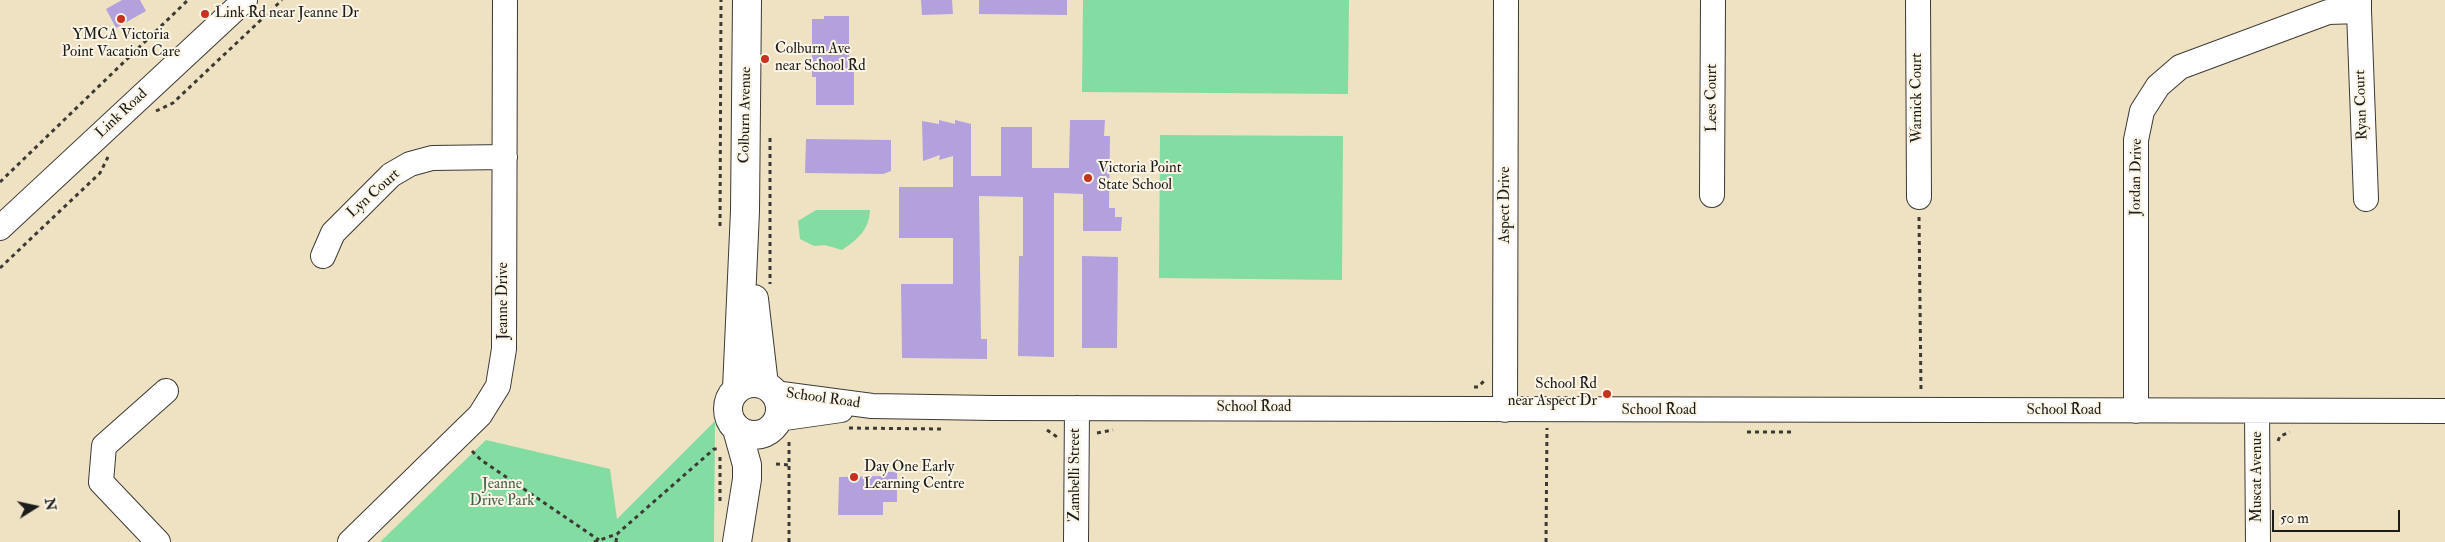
<!DOCTYPE html>
<style>
body{margin:0}
#map{position:relative;width:2445px;height:542px;overflow:hidden;background:#efe2c2;font-family:"IM FELL Double Pica",serif}
canvas{display:block}
.north{position:absolute;left:10px;top:482px;width:50px;height:50px;-webkit-text-stroke:4px #fcf5e5;paint-order:stroke;rotate:80deg;font-size:14px;font-weight:700;line-height:20px;text-align:center;color:#1c1c1c}
.north::after{content:'';display:block;margin:auto;width:18px;height:22px;background:#1c1c1c;clip-path:polygon(50% 0,100% 100%,50% 72%,0 100%)}
.scale{position:absolute;left:2272px;top:510px;width:128px;height:22px;box-sizing:border-box;border:2px solid #1c1c1c;border-top:0;padding-left:6px;font-size:15px;line-height:18px;white-space:nowrap;color:#1c1c1c;-webkit-text-stroke:4px #fcf5e5;paint-order:stroke}
</style>
<div id="map">
<canvas width="2445" height="542"></canvas>
<div class="north">N</div>
<div class="scale">50 m</div>
</div>
<script>
const c = document.querySelector('canvas').getContext('2d');
c.lineJoin = 'round';
function paint(path, color) { c.fillStyle = color; c.fill(path, 'evenodd'); }
function strokePath(path, color, width, dash) { c.strokeStyle = color; c.lineWidth = width; c.lineCap = dash ? 'butt' : 'round'; c.setLineDash(dash || []); c.stroke(path); }
function drawText(font, color, halo, rows, align = 'center') {
  c.font = font + ' "IM FELL Double Pica",serif'; c.lineWidth = 4; c.setLineDash([]); c.textBaseline = 'middle'; c.strokeStyle = halo; c.fillStyle = color; for (const [text, x, y, turn = 0] of rows) {
    c.save(); c.translate(x, y); c.rotate((+turn || 0) * Math.PI / 180); c.textAlign = isNaN(turn) ? turn : align; if (halo) c.strokeText(text, 0, 0); c.fillText(text, 0, 0); c.restore();
  }
}
paint(new Path2D(`
 M1083,0H1349L1348,94L1082,92Z
 M1160,135L1343,136L1342,280L1159,278Z
 M816,210H870C869,230 858,239 842,250L825,245L814,246L800,239L798,221Z
 M715,421L714,542H380L486,440L610,469L617,519Z`), '#83dca1');
paint(new Path2D(`
 M122,0H140L146,11L116,28L106,9Z
 M921,0H952L953,14L922,15Z
 M979,0H1067V15L979,14Z
 M824,16H849V56H854V105H816V77H812V19H824Z
 M939,120L955,124V120L971,124V176H1001V127H1032V168H1069L1070,120H1105L1104,136H1110L1109,208H1115V217H1122L1121,231H1083V194L1054,193V357L1018,356L1019,256H1023V197L979,196L981,339H987V359L902,358L901,284H953V238H899V187H953V156L939,160L940,155L923,161L922,121L939,124Z
 M806,139L891,140V171L883,174L805,173Z
 M1082,256L1118,257L1117,348H1082Z
 M881,472H897V502H883V515H838L839,477L881,476Z`), '#b3a1de');
const minor = new Path2D(`
 M1918,0L1919,197
 M2359,11L2366,199
 M1712,195L1713,0
 M0,228L245,0
 M323,256L333,233L391,175L410,164L432,158L505,157
 M774,393L872,406L992,408L2445,411
 M1505,410L1506,0
 M2136,411V140L2142,111L2158,86L2180,67L2328,12L2359,11V0
 M2257,412L2258,542
 M778,419L841,410
 M158,542L101,482L104,446L166,391
 M350,542L480,415L498,386L504,349L505,0
 M1076,542L1077,408`);
const major = new Path2D(`
 M754,299L764,385
 M728 409a26 26 0 1 1 52 0a26 26 0 1 1-52 0Z
 M737,389L745,211L747,0
 M737,542L747,479V465L737,429`);
strokePath(minor, '#3c3a35', 26);
strokePath(major, '#3c3a35', 30);
strokePath(new Path2D(`
 M156,111L173,103L282,0
 M770,138V284
 M0,182L188,0
 M1919,217L1921,391
 M720,226L721,0
 M0,268L100,173L108,157
 M1474,387H1478L1485,380
 M720,416V403
 M849,428L943,429
 M1047,430L1057,437
 M1747,432H1791
 M1097,433L1113,430
 M2278,441L2280,436L2290,432
 M472,451L481,460L599,540
 M776,464L789,465
 M720,501V453
 M594,542L617,534L714,449H720
 M616,542L617,534
 M789,542V438
 M1546,542L1547,428`), '#3c3a35', 3, [4, 4]);
strokePath(minor, '#fff', 24);
strokePath(major, '#fff', 28);
for (const [x, y, r, color] of [
 [205,14,5,"#c8321e"],
 [121,19,5,"#c8321e"],
 [765,59,5,"#c8321e"],
 [1088,178,5,"#c8321e"],
 [1607,394,5,"#c8321e"],
 [854,477,5,"#c8321e"]
]) { const dot = new Path2D(); dot.arc(x, y, r, 0, 2 * Math.PI); c.fillStyle = color; c.fill(dot); strokePath(dot, '#fcf5e5', 2); }
drawText('15px', '#1c1c1c', '#fcf5e5', [
 ["Link Rd near Jeanne Dr",215,14],
 ["YMCA Victoria",121,36,"center"],
 ["Point Vacation Care",121,53,"center"],
 ["Colburn Ave",775,50],
 ["near School Rd",775,67],
 ["Victoria Point",1098,169],
 ["State School",1098,186],
 ["School Rd",1597,385,"right"],
 ["near Aspect Dr",1597,402,"right"],
 ["Day One Early",864,468],
 ["Learning Centre",864,485]
], 'left');
drawText('15px', '#1c1c1c', '#fcf5e5', [
 ["Lees Court",1713,98,-90],
 ["Warnick Court",1918,98,-90],
 ["Ryan Court",2362,105,-92],
 ["Link Road",122,114,-43],
 ["Colburn Avenue",746,115,-89],
 ["Jordan Drive",2137,177,-89],
 ["Lyn Court",374,194,-42],
 ["Aspect Drive",1506,205,-90],
 ["Jeanne Drive",504,301,-90],
 ["School Road",823,399,8],
 ["School Road",1254,408],
 ["School Road",1659,411],
 ["School Road",2064,411],
 ["Zambelli Street",1076,475,-90],
 ["Muscat Avenue",2258,477,-90]
]);
drawText('15px', '#405f4b', '#fcf5e5', [
 ["Jeanne",502,485],
 ["Drive Park",502,502]
]);
</script>
